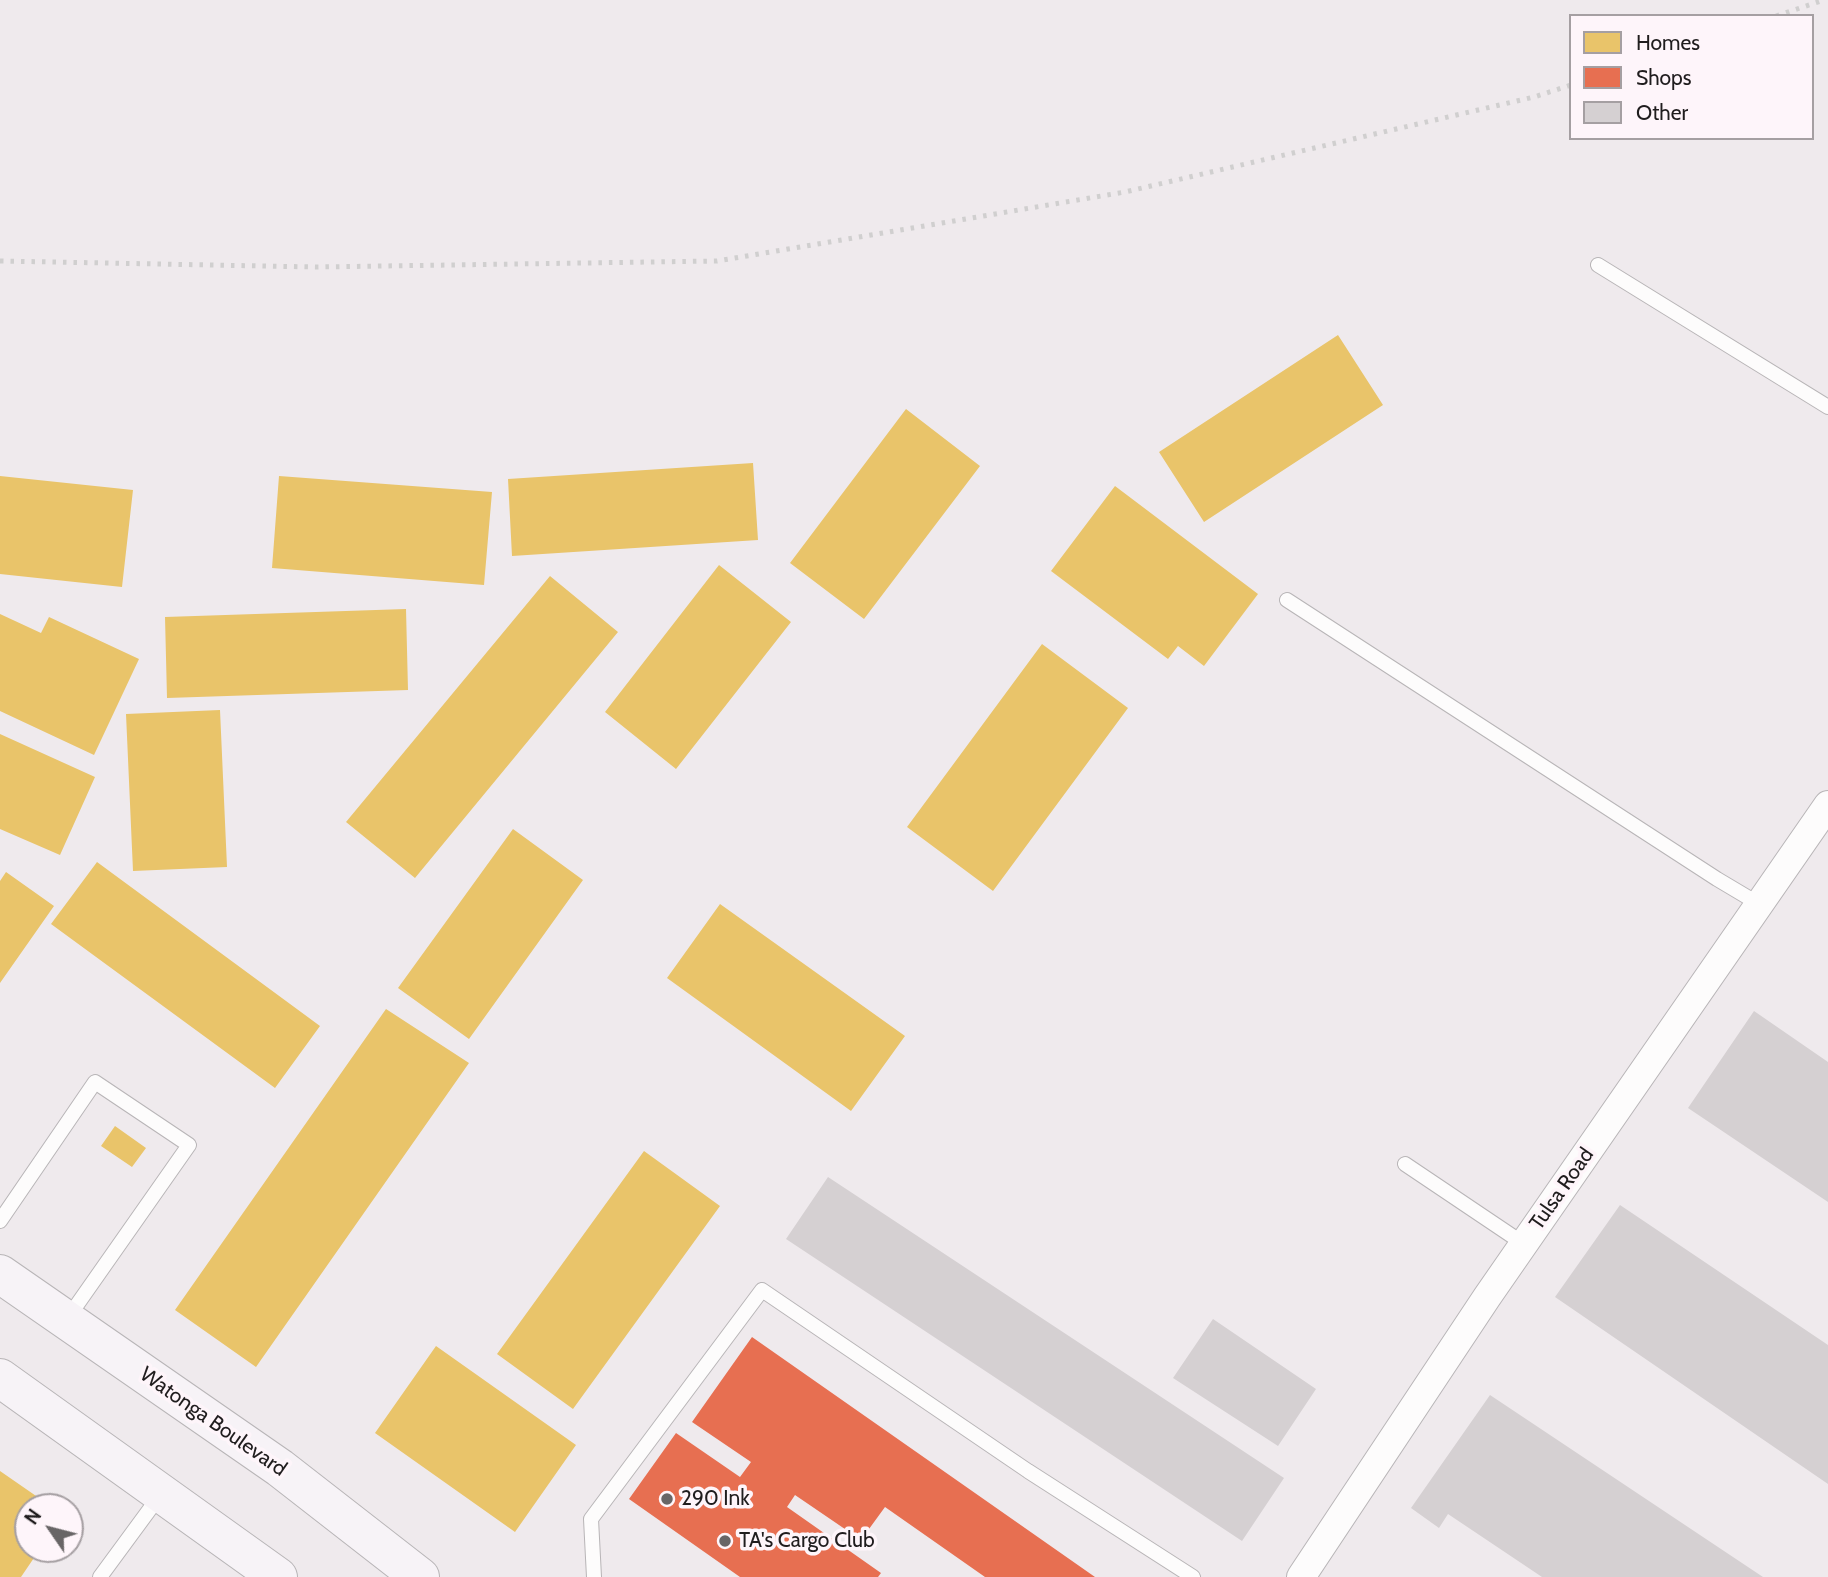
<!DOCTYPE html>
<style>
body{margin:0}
#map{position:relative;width:1828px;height:1577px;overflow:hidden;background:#efeaed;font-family:Cabin,sans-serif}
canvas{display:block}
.legend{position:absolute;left:1569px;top:14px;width:245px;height:126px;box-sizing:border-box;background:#fef5fa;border:2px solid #a59fa2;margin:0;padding:9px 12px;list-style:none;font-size:21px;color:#201d1e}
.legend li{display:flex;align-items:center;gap:14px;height:35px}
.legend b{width:35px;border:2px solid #a59fa2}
.north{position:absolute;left:14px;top:1493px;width:70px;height:70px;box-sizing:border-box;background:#fef5fa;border:2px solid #a59fa2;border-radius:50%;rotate:305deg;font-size:19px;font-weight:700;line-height:28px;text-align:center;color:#201d1e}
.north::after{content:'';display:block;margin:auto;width:24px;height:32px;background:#686566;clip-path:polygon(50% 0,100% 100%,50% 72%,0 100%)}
</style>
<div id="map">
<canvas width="1828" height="1577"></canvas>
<ul class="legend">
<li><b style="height:19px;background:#e9c46a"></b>Homes</li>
<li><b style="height:19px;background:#e76f51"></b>Shops</li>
<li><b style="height:19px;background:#d5d0d2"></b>Other</li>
</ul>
<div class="north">N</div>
</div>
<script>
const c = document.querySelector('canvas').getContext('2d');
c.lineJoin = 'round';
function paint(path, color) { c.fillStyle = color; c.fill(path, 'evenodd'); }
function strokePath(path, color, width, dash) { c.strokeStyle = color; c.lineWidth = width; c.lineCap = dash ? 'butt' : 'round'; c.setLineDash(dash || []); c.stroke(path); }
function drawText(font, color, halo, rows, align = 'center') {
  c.font = font + ' Cabin,sans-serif'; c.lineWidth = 7; c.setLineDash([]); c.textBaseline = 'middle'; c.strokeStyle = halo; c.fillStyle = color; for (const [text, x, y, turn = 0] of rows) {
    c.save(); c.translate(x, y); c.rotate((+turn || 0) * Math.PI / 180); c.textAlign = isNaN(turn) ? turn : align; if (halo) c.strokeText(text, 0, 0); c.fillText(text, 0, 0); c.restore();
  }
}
paint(new Path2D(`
 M1338,335L1383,405L1204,522L1159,452Z
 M906,409L980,466L864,619L790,563Z
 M753,463L758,540L512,556L508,479Z
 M0,476L133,490L122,587L0,574Z
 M279,476L492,492L484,585L272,568Z
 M1115,486L1258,594L1204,666L1178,646L1168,659L1051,571Z
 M719,565L791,622L676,769L605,712Z
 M550,576L618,632L415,878L346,822Z
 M406,609L408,690L167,698L165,617Z
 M0,614L41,633L49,617L139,659L94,755L0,711Z
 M1042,644L1128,708L993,891L907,827Z
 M220,710L227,867L133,871L126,714Z
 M0,734L95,777L60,855L0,829Z
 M513,829L583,880L469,1039L398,988Z
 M97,862L320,1026L275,1088L51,924Z
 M6,872L54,906L0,983V881Z
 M720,904L905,1036L851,1111L667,978Z
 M386,1009L469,1063L256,1367L175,1310Z
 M115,1126L146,1148L132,1167L101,1146Z
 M644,1151L720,1206L573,1409L497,1354Z
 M436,1346L576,1445L515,1532L375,1433Z
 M0,1471L52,1507H28V1549H40L21,1577H0Z`), '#e9c46a');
paint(new Path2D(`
 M752,1337L1095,1577H985L885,1507L861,1540L795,1495L787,1507L881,1573L878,1577H740L629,1499L676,1433L740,1477L751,1462L692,1422Z`), '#e76f51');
paint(new Path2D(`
 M1754,1011L1828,1062V1202L1688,1108Z
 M828,1177L1284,1478L1242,1541L786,1239Z
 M1620,1205L1828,1345V1484L1555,1297Z
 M1213,1319L1316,1389L1278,1446L1173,1378Z
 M1490,1395L1763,1577H1542L1448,1514L1439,1528L1411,1508Z`), '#d5d0d2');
const lane = new Path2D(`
 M1598,265L1828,407
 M1287,600L1717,879L1759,904
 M1405,1164L1524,1244
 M0,1221L95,1082L189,1145L67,1319
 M100,1577L161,1494
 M594,1577L591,1519L762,1290L1028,1471L1193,1577`);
const street = new Path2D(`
 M1301,1577L1487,1297L1828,805`);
const secondary = new Path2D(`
 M0,1274L280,1468L420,1577
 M0,1378L278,1577`);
strokePath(lane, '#b8b5b7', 16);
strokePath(street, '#b8b5b7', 30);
strokePath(secondary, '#b8b5b7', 40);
strokePath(lane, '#fdfcfc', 14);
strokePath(street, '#fdfcfc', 28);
strokePath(secondary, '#f7f3f7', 38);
strokePath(new Path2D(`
 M1776,16L1824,0
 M0,261L316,267L717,261L1125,192L1534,97L1571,85`), '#d0cfcf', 5, [3.5, 7]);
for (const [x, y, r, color] of [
 [667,1499,7,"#686566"],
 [725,1541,7,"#686566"]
]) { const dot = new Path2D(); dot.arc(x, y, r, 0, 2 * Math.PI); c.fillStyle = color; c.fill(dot); strokePath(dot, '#fef5fa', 2.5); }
drawText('21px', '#201d1e', '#fef5fa', [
 ["Tulsa Road",1562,1189,-55],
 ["Watonga Boulevard",213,1422,35]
]);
drawText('21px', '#201d1e', '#fef5fa', [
 ["290 Ink",681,1499],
 ["TA's Cargo Club",739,1541]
], 'left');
</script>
